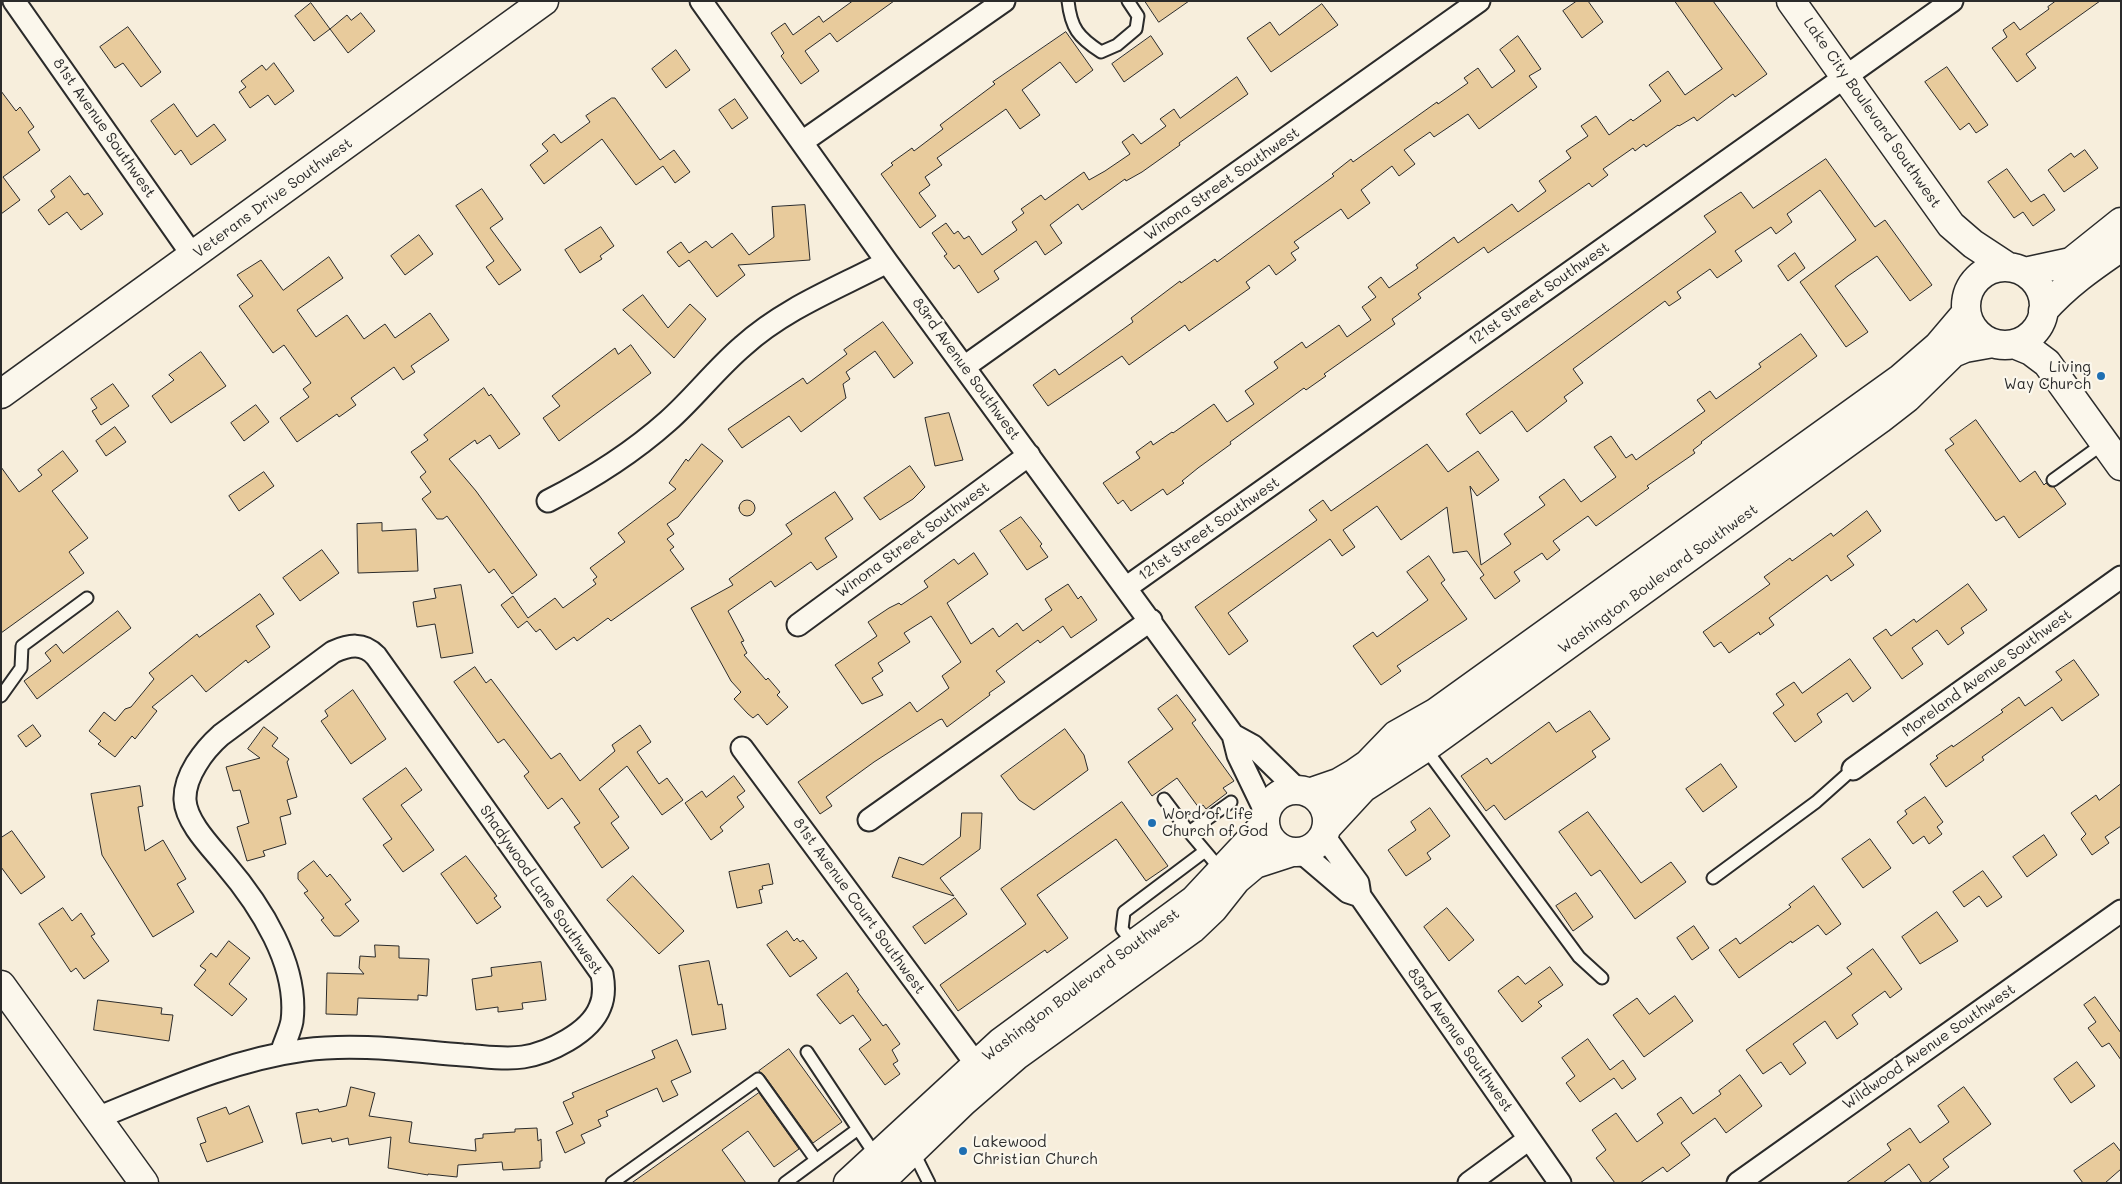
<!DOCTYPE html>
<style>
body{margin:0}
#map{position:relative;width:2122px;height:1184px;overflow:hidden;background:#f7eedc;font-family:Mali,sans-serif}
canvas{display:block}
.frame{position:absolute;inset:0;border:2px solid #2b2b2b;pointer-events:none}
</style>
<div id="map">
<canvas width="2122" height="1184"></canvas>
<div class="frame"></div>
</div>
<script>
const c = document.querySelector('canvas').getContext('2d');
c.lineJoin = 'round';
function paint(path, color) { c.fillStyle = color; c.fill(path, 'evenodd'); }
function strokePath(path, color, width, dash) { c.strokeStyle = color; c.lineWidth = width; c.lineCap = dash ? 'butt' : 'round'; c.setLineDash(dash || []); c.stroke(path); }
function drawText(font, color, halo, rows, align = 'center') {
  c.font = font + ' Mali,sans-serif'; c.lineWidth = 4.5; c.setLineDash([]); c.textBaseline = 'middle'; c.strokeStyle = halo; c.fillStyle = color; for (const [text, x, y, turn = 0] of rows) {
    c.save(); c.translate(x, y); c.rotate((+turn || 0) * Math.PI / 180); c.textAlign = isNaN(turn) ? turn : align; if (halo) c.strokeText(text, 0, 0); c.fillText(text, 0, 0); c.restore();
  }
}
const building = new Path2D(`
 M853,1H894L837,42L830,33L805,51L819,71L801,84L781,56L784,53L771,33L785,23L793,35L819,16L823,22Z
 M1145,1H1189L1159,22Z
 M1577,1H1588L1603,22L1582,38L1563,11Z
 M1675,1H1713L1767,74L1735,97L1733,94L1697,121L1694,117L1679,126L1678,125L1646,147L1644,144L1635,151L1633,148L1603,169L1608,175L1592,187L1589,183L1488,253L1484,247L1418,294L1421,298L1392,319L1395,324L1324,374L1326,376L1306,390L1304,388L1230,442L1231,444L1198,468L1182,481L1184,483L1167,495L1163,489L1131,511L1123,500L1118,504L1103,483L1140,458L1136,452L1151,441L1153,445L1172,432L1173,433L1214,404L1227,422L1254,404L1245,391L1278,368L1274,362L1302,342L1306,348L1339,325L1347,337L1371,320L1362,307L1376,297L1368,287L1381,277L1389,288L1418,268L1416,265L1454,237L1458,243L1512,204L1518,212L1546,191L1539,181L1571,158L1566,151L1588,136L1581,126L1596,116L1609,135L1631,119L1633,121L1661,101L1649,85L1668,71L1685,95L1722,69Z
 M2056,1H2100L2026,54L2036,68L2017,82L1992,48L2007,37L2003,30L2014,22L2020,30L2049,9L2048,7Z
 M311,3L330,29L314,41L295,16Z
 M1322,4L1338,25L1271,72L1247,38L1270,22L1279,35Z
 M361,13L375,31L348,53L330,29L347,15L351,20Z
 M128,27L161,72L141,87L123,63L115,68L100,47Z
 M1066,32L1093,70L1076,83L1060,62L1022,90L1040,115L1020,129L1006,109L937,158L942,165L925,177L930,185L919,193L936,216L920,228L881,174L893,165L891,163L912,148L914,151L943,129L940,125L995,84L993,82Z
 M1151,36L1163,54L1124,82L1112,64Z
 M1518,36L1541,69L1529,76L1537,87L1479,129L1468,114L1434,137L1430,132L1404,150L1415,164L1399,176L1392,166L1361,190L1370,203L1348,219L1341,209L1294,242L1299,248L1291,253L1296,260L1276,275L1269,265L1246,282L1250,288L1189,331L1185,325L1129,365L1122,356L1048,406L1033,385L1055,369L1059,375L1133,322L1131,318L1180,281L1181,283L1215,259L1217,262L1334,176L1332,174L1351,159L1353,162L1437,102L1438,104L1468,83L1464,78L1478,68L1492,88L1515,71L1500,50Z
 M676,50L690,70L666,88L652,69Z
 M274,63L294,91L275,105L268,95L250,108L239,92L246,87L241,81L262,65L266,70Z
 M1947,67L1988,125L1976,133L1969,123L1960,130L1925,82Z
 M1237,77L1248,94L1179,143L1180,145L1142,172L1126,181L1125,179L1082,210L1078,204L1050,225L1062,243L1045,255L1036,241L994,271L999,279L978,293L959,265L954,269L944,256L947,254L932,233L946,223L954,234L958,231L964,239L969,236L982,255L1017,230L1012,222L1024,213L1021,209L1041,195L1045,200L1084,172L1089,180L1105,171L1130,154L1122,142L1133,134L1141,144L1166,126L1160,119L1174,109L1180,118Z
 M1,91L16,111L20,107L34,127L28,132L40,150L3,177L20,200L1,214Z
 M612,98H615L660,160L674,150L690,172L675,183L663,166L636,185L602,139L544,184L530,165L548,151L542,144L554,134L561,143L590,122L586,116Z
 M735,99L748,118L732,129L719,110Z
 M174,104L197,137L214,124L226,140L191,165L181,150L175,155L151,121Z
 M2085,150L2098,168L2064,192L2048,170L2071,153L2074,157Z
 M1826,159L1875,227L1885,220L1932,285L1910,301L1877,256L1848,276L1835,286L1868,332L1846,347L1800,282L1856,240L1820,190L1787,214L1792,222L1776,234L1771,227L1735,251L1742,261L1717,278L1710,269L1677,292L1681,298L1669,306L1665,301L1573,369L1583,383L1564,397L1567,401L1539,423L1527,432L1512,411L1480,434L1466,414L1716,232L1704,216L1741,192L1753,208Z
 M2007,169L2031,202L2044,194L2055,210L2033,226L2023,212L2014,218L1988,182Z
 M70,176L84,195L88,193L103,214L81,230L67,212L49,225L38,210L55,197L51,191Z
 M482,189L503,219L490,228L521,270L499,285L486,267L494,261L456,206Z
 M805,205L810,260L738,265L745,275L717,297L689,260L679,267L667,252L681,242L689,253L706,241L712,248L732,233L749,255L774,237L772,207Z
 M601,227L614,246L600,256L602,259L580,273L565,250Z
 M419,235L433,254L405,275L391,256Z
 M1795,253L1805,268L1788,281L1778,266Z
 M329,257L343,278L297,310L316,337L347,315L364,339L385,324L395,338L430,313L449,340L411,366L415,372L403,380L394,367L351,398L356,405L339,417L337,414L297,442L280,418L309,397L303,389L311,383L284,345L273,353L239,306L253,296L237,275L261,260L283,290Z
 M643,295L668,328L690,304L706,319L674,358L623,310Z
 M883,322L913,363L894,378L875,351L846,372L850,379L843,384L846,398L801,432L789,416L742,448L728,429L803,378L807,384L847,354L844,350Z
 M1801,334L1817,356L1701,442L1702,443L1693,450L1695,453L1647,486L1649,488L1596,526L1588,516L1553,541L1560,550L1547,560L1542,553L1514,572L1520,581L1495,599L1480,578L1484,575L1467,551L1453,553L1447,507L1401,540L1377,506L1343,530L1355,547L1342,556L1330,539L1228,613L1248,641L1229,655L1195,607L1317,520L1309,510L1323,500L1331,511L1427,444L1448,472L1478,451L1499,480L1477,496L1470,486L1481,565L1511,544L1504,534L1545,505L1539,497L1564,479L1581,502L1616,477L1594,447L1611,436L1626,458L1632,454L1636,460L1705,411L1697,400L1710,391L1716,399L1761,367L1759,364Z
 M631,345L651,373L559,441L543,418L560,406L552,396L615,348L618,354Z
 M201,352L226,386L171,423L152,396L174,380L169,375Z
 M113,384L129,406L101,425L92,411L97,408L91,399Z
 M484,388L489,396L491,394L520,434L499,449L490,435L477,444L475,440L449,459L476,491L537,575L512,594L494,569L489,573L447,516L443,519H437L422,499L431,492L420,477L426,472L411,452L428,440L424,435Z
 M256,405L269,422L244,441L231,423Z
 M949,413L963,460L935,466L925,418Z
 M1976,420L2020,482L2035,471L2044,485L2046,483L2054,487L2066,504L2019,538L2004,516L1996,521L1945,450L1954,444L1950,439Z
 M115,427L126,442L106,456L96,441Z
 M702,444L723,461L678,517L667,524L674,534L667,539L674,547L670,550L684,569L611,621L608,618L577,641L574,637L556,650L540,629L536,632L527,621L518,628L501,605L513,596L528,618L555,598L563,608L596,584L593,580L597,577L590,568L625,542L618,533L676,489L669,483L686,459L688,461Z
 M63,451L78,471L52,491L88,538L69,552L84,573L1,633V467L19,492L42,475L38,470Z
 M910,466L925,487L913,499L880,520L864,498Z
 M264,472L274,486L239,511L229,496Z
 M835,492L853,519L825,538L837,557L817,570L811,562L775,587L771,581L728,611L744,641L741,642L747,653L744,655L766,680L768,678L780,692L777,695L788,707L767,725L758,714L753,718L748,714L734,699L741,692L731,681L691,608L733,585L729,579L792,534L786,525Z
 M739 508a8 8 0 1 1 16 0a8 8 0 1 1-16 0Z
 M1867,511L1881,531L1847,556L1854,565L1831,581L1827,575L1769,618L1774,625L1760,635L1759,632L1729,653L1721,642L1714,647L1703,632L1770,584L1764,577L1790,558L1792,561L1831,533L1833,536Z
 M1021,517L1042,544L1040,546L1048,557L1027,570L1000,531Z
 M382,523V531L416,529L418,571L358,573L357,524Z
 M322,550L339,573L300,601L283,578Z
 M974,553L988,574L947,603L971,644L993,628L999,637L1017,623L1023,631L1052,610L1045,599L1068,584L1078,599L1081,596L1097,620L1071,638L1063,626L1040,643L1038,640L996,671L1005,682L989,693L990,695L947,727L942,719L939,720L874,762L826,797L832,806L820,814L798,782L910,702L917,712L949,688L942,676L961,662L931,616L904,633L910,642L878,663L883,671L872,678L883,695L862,704L835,665L877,636L868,622L889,608L899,603L901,605L928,587L924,581L954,559L958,564Z
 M1429,556L1445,580L1441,583L1467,619L1397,666L1401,671L1381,685L1353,646L1373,632L1377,637L1428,600L1407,572Z
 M1968,584L1987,610L1961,628L1964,633L1948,645L1937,630L1912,648L1923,664L1902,679L1873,638L1886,629L1891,636L1914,619L1916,622Z
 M461,585L473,653L441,658L435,624L417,627L413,602L436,598L434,589Z
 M260,594L274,614L256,626L270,647L248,663L246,660L206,692L192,675L152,707L157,711L135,739L132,736L115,757L98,744L101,741L89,731L104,712L115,721L125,709L131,707L154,679L149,673L197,634L199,637Z
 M118,611L131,628L37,699L24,681L51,661L45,653L56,644L63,653Z
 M1850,659L1871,688L1853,702L1847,693L1817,714L1822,722L1795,742L1773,713L1784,705L1776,694L1794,682L1802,693Z
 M2074,660L2099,695L2062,721L2052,707L1982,757L1984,760L1946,787L1930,764L1938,758L1936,756L1952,745L1953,747L2003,712L2001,710L2019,697L2025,706L2062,680L2056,672Z
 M475,667L486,683L491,679L551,759L560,753L580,781L615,751L612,745L640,725L651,742L637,752L659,784L667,778L683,800L662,815L627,766L599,789L619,817L611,823L629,848L602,868L574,827L580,823L562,798L548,809L524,776L529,772L504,739L498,743L454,682Z
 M353,690L386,739L351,764L321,721L328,716L325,711Z
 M1177,695L1196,720L1192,723L1234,781L1223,788L1227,793L1206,809L1203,805L1199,808L1177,778L1152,796L1128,762L1173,729L1158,709Z
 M1590,711L1610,739L1592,751L1596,757L1505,820L1494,805L1486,811L1461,776L1487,758L1491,764L1549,722L1556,732Z
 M33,725L41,736L26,747L18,736Z
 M264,727L278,738L272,746L289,759L287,762L297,797L287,800L291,814L280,817L286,844L263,851L265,856L247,861L237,827L249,823L240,790L233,791L226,767L260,758L248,749Z
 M1065,729L1084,755L1088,770L1034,810L1019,800L1001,776Z
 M1721,764L1737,787L1703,812L1686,789Z
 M406,768L422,790L401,805L434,850L403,872L383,845L392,839L363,799Z
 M734,776L745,791L737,797L744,807L720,827L723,831L711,840L685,803L702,791L706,797Z
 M2121,784V826L2105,837L2109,843L2092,855L2081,839L2086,834L2071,813L2096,795L2099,800Z
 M140,786L143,806L138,807L145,851L163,840L186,879L177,884L194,912L153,937L102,855L91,794Z
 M1925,797L1943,822L1937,827L1942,834L1929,844L1924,836L1913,844L1897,822L1907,814L1905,811Z
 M1122,802L1168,866L1146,881L1116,839L1037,895L1068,938L1047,953L1045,950L958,1011L940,985L1026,924L1001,889Z
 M1430,808L1450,836L1427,853L1431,859L1406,876L1388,850L1416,830L1411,822Z
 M1588,812L1641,883L1671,862L1686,882L1635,919L1600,870L1591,876L1559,832Z
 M962,813H982L980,849L940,878L954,896L892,877L899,857L923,865L960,837Z
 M12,831L45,877L21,894L1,867V838Z
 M2044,835L2057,855L2027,877L2013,857Z
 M1870,839L1891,868L1863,888L1842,859Z
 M466,856L497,896L494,898L501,907L477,924L441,874Z
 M314,861L327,877L330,874L351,900L345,904L359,921L340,936H334L321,920L324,918L304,893L308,891L298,879V873Z
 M769,864L773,884L762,886L763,889L759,890L762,903L737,908L729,872Z
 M1983,871L2002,897L1987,907L1979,896L1964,907L1953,892Z
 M633,876L684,931L659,954L607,900Z
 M1814,886L1841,924L1826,935L1818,925L1792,943L1791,941L1739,978L1719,950L1736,938L1740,944L1791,907L1789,905Z
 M1576,893L1593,917L1573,931L1556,906Z
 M955,898L967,914L925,944L913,927Z
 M63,908L72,921L81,913L95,934L91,936L109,961L84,979L76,968L71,972L39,924Z
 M1447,908L1474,940L1449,961L1424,927Z
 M1937,912L1958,941L1920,964L1902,937Z
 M1694,926L1709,948L1692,960L1677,938Z
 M787,931L794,941L797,938L800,942L803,940L817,958L790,977L767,945Z
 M229,941L250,958L229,984L247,999L232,1016L194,985L206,970L200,966L211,953L216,957Z
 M375,945L399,946V958L429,959L427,996L418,995V1000L358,998L357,1015L326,1014L327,973L364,974L359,968L360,956L375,957Z
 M1873,949L1902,989L1890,998L1885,991L1852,1015L1858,1024L1837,1039L1825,1021L1793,1044L1806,1063L1790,1075L1781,1062L1763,1074L1746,1050L1852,974L1847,968Z
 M709,961L718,1005L722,1004L726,1029L692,1035L679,966Z
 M541,962L546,1000L522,1003L523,1009L498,1012V1007L476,1010L472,979L492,976L491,968Z
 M1550,967L1563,985L1538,1002L1542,1006L1522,1022L1498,991L1518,976L1525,984Z
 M847,973L859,990L857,991L883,1026L886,1024L900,1044L892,1050L898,1061L893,1064L900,1074L885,1085L859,1049L871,1040L853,1015L840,1024L817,995Z
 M1675,996L1693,1021L1644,1057L1613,1015L1637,998L1649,1014Z
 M2095,997L2121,1033V1060L2109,1043L2102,1047L2088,1028L2096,1022L2084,1005Z
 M98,1000L162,1008L161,1014L173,1015L169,1041L94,1030Z
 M1588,1039L1610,1070L1623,1060L1636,1079L1622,1089L1614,1078L1580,1102L1566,1083L1575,1076L1562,1058Z
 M677,1040L691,1072L671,1081L678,1095L663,1102L657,1088L606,1111L608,1116L598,1120L601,1126L581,1135L585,1143L565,1153L556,1132L573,1124L563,1102L574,1097L572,1093L655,1058L652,1051Z
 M789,1049L842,1122L813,1143L764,1075L759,1071Z
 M2077,1062L2095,1086L2071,1103L2054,1079Z
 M1740,1075L1762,1106L1726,1133L1715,1118L1681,1143L1690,1155L1667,1172L1663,1167L1640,1183H1615L1596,1158L1606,1150L1592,1130L1616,1113L1637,1142L1663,1123L1657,1114L1681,1097L1693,1114L1721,1094L1719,1091Z
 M351,1087L375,1093L369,1116L412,1122L409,1142L411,1143L476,1151L475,1139L483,1138V1134L515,1132V1129L537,1128L538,1141L541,1139L542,1161H540V1168L503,1170L502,1162L458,1165L457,1177L428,1174V1175L388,1168L391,1137L349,1145L348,1138L332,1142L331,1138L302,1144L296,1113L318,1109L319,1112L346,1106Z
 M1964,1087L1991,1124L1943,1159L1949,1167L1928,1183H1922L1909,1164L1883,1183H1846L1891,1150L1887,1144L1910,1128L1920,1143L1949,1122L1938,1106Z
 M759,1093L799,1149L774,1167L748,1131L722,1150L746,1183H632Z
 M249,1106L263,1142L207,1162L200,1144L206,1142L197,1118L226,1107L229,1114Z
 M2114,1143L2121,1152V1169L2105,1183H2083L2074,1171Z`);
paint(building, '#e8cb9c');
strokePath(building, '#2b2b2b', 1);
const lane = new Path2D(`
 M1068,1C1071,28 1078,37 1101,52L1117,45L1136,29L1138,16L1128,1
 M2053,480L2104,443
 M1,696L21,668L22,646L87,598
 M1425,748L1579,957L1602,978
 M1164,799L1189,832
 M1222,871L1189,832L1231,802
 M1713,878L1816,802L1853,769
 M1134,944L1122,929L1124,912L1205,851
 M807,1052L858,1129
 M913,1151L929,1183
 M612,1183L758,1079L816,1160
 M785,1183L858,1129L876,1156`);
const street = new Path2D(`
 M14,1L193,256
 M701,1L887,262L1233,735L1238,755L1266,813
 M802,142L1004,1
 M964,367L1479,1
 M548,501C591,479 631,454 668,421C694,398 716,369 743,346C785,308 838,288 887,262
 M1127,587L1952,1
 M798,625L1029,455
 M1233,735L1253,746L1298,790
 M742,748L976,1064
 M1853,769L2121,577
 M869,820L1151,620
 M1324,836L1358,883L1360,896L1560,1183
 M1301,852L1348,892L1360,896
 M97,1118C164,1091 231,1060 304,1050C356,1043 411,1051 463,1055C483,1056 503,1060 523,1057C549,1053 590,1033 600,1007C605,996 604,985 602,974L376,656C363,642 349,645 333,652L221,735C204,750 184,776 185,800C186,822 211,847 225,864C260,905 299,965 292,1021C290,1032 284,1043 281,1054
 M1469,1183L1529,1139
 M1738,1183L2121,911`);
const secondary = new Path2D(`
 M1791,1L1951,225L1973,244L2008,267
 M1966 306a39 39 0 1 1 78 0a39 39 0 1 1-78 0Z
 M2025,272L2071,262L2121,222
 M2043,311C2067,284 2092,267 2121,247
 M2014,344L2031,351L2047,363L2121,466
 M1,394L544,1
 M1265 821a31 31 0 1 1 62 0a31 31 0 1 1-62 0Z
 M1309,793L1338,783L1355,773L1368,764L1396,735L1435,713L1901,378L1938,346L1966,313
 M1327,827L1363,788L1425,748L1880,419L1907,398L1953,353L1965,348L1993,343
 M1,985L144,1183
 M848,1183L1001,1042L1194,900L1265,824
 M879,1183L963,1102L1016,1056L1192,929L1213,909L1236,880L1255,864L1292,852`);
strokePath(lane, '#2b2b2b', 15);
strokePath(street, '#2b2b2b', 25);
strokePath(secondary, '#2b2b2b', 31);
strokePath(lane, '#fbf7ec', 11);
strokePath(street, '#fbf7ec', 21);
strokePath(secondary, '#fbf7ec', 28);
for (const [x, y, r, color] of [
 [2101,376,5,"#1f6fb2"],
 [1152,823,5,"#1f6fb2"],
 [963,1151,5,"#1f6fb2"]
]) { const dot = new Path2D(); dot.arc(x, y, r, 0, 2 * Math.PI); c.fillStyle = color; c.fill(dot); strokePath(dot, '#fbf7ec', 2); }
drawText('15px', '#2b2b2b', '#fbf7ec', [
 ["Lake City Boulevard Southwest",1872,113,55],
 ["81st Avenue Southwest",104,128,55],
 ["Winona Street Southwest",1222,184,-35],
 ["Veterans Drive Southwest",273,198,-36],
 ["121st Street Southwest",1539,294,-35],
 ["83rd Avenue Southwest",966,369,54],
 ["121st Street Southwest",1209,529,-35],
 ["Winona Street Southwest",913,540,-36],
 ["Washington Boulevard Southwest",1658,579,-36],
 ["Moreland Avenue Southwest",1987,673,-36],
 ["Shadywood Lane Southwest",541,890,55],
 ["81st Avenue Court Southwest",859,906,54],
 ["Washington Boulevard Southwest",1081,985,-37],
 ["83rd Avenue Southwest",1460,1040,55],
 ["Wildwood Avenue Southwest",1929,1047,-35]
]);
drawText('15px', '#2b2b2b', '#fbf7ec', [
 ["Living",2091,367,"right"],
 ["Way Church",2091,384,"right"],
 ["Word of Life",1162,814],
 ["Church of God",1162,831],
 ["Lakewood",973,1142],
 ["Christian Church",973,1159]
], 'left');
</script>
